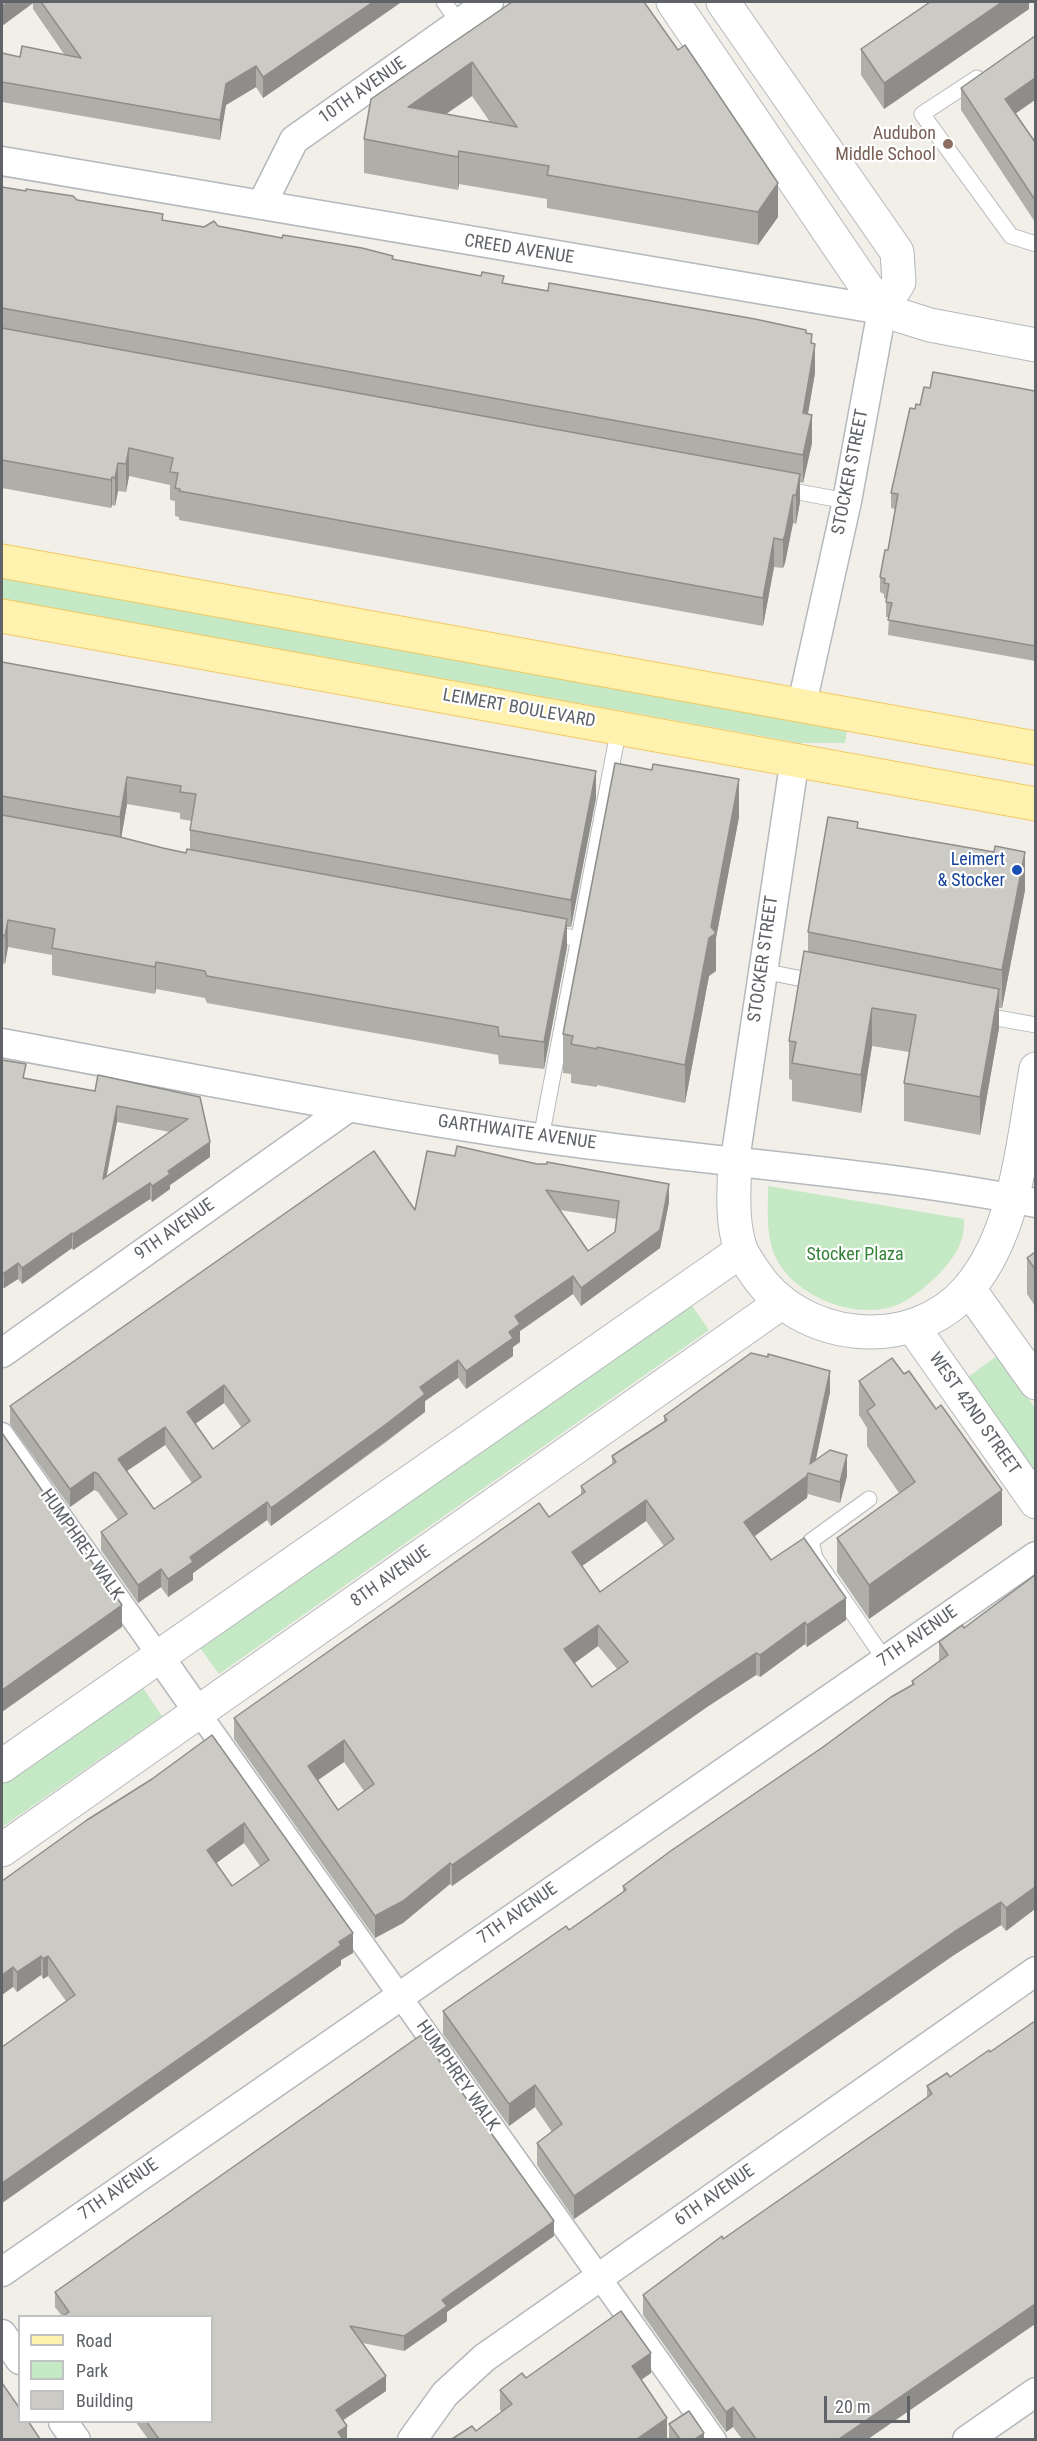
<!DOCTYPE html>
<style>
body{margin:0}
#map{position:relative;width:1037px;height:2441px;overflow:hidden;background:#f1efe8;font-family:"Roboto Condensed",sans-serif}
canvas{display:block}
.frame{position:absolute;inset:0;border:3px solid #5f6368;pointer-events:none}
.legend{position:absolute;left:18px;top:2315px;width:195px;height:108px;box-sizing:border-box;background:#fff;border:2px solid #bfc1c3;margin:0;padding:8px 10px;list-style:none;font-size:18px;color:#5f6368}
.legend li{display:flex;align-items:center;gap:12px;height:30px}
.legend b{width:30px;border:2px solid #bfc1c3}
.scale{position:absolute;left:824px;top:2396px;width:86px;height:27px;box-sizing:border-box;border:3px solid #5f6368;border-top:0;padding-left:8px;font-size:18px;line-height:21px;white-space:nowrap;color:#5f6368;-webkit-text-stroke:4px #fff;paint-order:stroke}
</style>
<div id="map">
<canvas width="1037" height="2441"></canvas>
<div class="frame"></div>
<ul class="legend">
<li><b style="height:8px;background:#fff2af"></b>Road</li>
<li><b style="height:16px;background:#c5e8c5"></b>Park</li>
<li><b style="height:16px;background:#cccac5"></b>Building</li>
</ul>
<div class="scale">20 m</div>
</div>
<script>
const c = document.querySelector('canvas').getContext('2d');
c.lineJoin = 'round';
function paint(path, color) { c.fillStyle = color; c.fill(path, 'evenodd'); }
function strokePath(path, color, width, dash) { c.strokeStyle = color; c.lineWidth = width; c.lineCap = dash ? 'butt' : 'round'; c.setLineDash(dash || []); c.stroke(path); }
function drawText(font, color, halo, rows, align = 'center') {
  c.font = font + ' "Roboto Condensed",sans-serif'; c.lineWidth = 4.5; c.setLineDash([]); c.textBaseline = 'middle'; c.strokeStyle = halo; c.fillStyle = color; for (const [text, x, y, turn = 0] of rows) {
    c.save(); c.translate(x, y); c.rotate((+turn || 0) * Math.PI / 180); c.textAlign = isNaN(turn) ? turn : align; if (halo) c.strokeText(text, 0, 0); c.fillText(text, 0, 0); c.restore();
  }
}
paint(new Path2D(`
 M2,577L847,730L845,743H800L2,599Z
 M768,1186L964,1219C965,1243 954,1258 938,1275C925,1287 913,1298 897,1305C854,1322 788,1294 773,1251C766,1231 768,1207 768,1186Z
 M688,1300L709,1330L219,1674L197,1644Z
 M998,1355L1035,1408V1473L967,1378Z
 M141,1685L162,1716L2,1827V1782Z`), '#c5e8c5');
const service = new Path2D(`
 M444,2L459,23
 M977,78L922,114L1011,236L1036,244
 M782,489L847,501
 M547,933L580,939
 M762,971L818,982
 M980,1015L1036,1025
 M541,1138L619,727
 M869,1499L811,1541L815,1558L885,1660`);
const pedestrian = new Path2D(`
 M2,1434L159,1656
 M199,1713L715,2440`);
const minor = new Path2D(`
 M2,161L882,310L847,501L802,704
 M262,204L294,140L489,2
 M2,1043C181,1076 360,1112 540,1138C705,1162 872,1171 1036,1203
 M735,1160L795,758
 M2,1353L349,1107
 M159,1656L199,1713
 M2,2272L1036,1556
 M2,2334L20,2360
 M63,2422L76,2440
 M412,2440L445,2394L484,2358L1036,1971
 M967,2440L1036,2392`);
const tertiary = new Path2D(`
 M673,2L882,310
 M723,2L897,252L899,282L882,310
 M882,310L930,325L1036,345
 M735,1160C734,1189 731,1222 741,1250C744,1257 749,1264 753,1270C798,1342 912,1355 968,1289C1017,1232 1023,1140 1036,1069
 M969,1289L1036,1383
 M913,1327L1036,1502
 M2,1766L741,1251
 M2,1850L781,1303`);
const primary = new Path2D(`
 M2,561L1036,748
 M2,616L1036,804`);
strokePath(service, '#b5b8bc', 17);
strokePath(pedestrian, '#b5b8bc', 25);
strokePath(minor, '#b5b8bc', 31);
strokePath(tertiary, '#b5b8bc', 35);
strokePath(primary, '#f2c960', 35);
strokePath(service, '#fff', 15);
strokePath(pedestrian, '#fff', 22);
strokePath(minor, '#fff', 28);
strokePath(tertiary, '#fff', 33);
strokePath(primary, '#fff2af', 33);
paint(new Path2D(`
 M2,2H400V3L263,98L256,87L226,105L220,140L2,102V53L20,57L64,54L33,9V3L2,26Z
 M512,2L778,217L758,245L547,208V199L459,184L458,190L364,173V139ZM472,96L490,122L446,114Z
 M1029,2V9L884,109L861,75V49Z
 M961,88L1016,113L1035,142V222L961,110Z
 M2,187L77,200L163,220L204,227L218,226L393,260L504,283L806,333L812,344L815,373L808,414L812,443L803,483L800,482V502L796,524L793,523L785,563L783,568L774,567L763,626L179,520V517L175,516V501L170,500V485L129,476L126,492L118,491L115,506L112,505L111,508L2,488Z
 M930,388L1035,391V661L888,635L889,617H886V599L884,598V594L880,592V577L888,550L895,509L891,508V493L915,409L920,405Z
 M2,662L596,798L571,927H567V947L544,1069L499,1064L498,1055L207,1003L205,998L156,989L155,994L52,975V955L8,947L5,964L2,963ZM127,804L180,813V819L192,821L190,830V850L186,853L163,848L121,838Z
 M739,817L716,938V971L709,976L685,1103L597,1085V1087L571,1083V1074L563,1073V1034Z
 M858,828L994,852L1025,890L1002,1008H999V1028L980,1135L904,1121V1083L909,1052L872,1046L861,1113L792,1101V1080L789,1079V1041L808,952V932Z
 M2,1060L26,1079L95,1091L200,1097L210,1157L170,1185V1189L152,1202L150,1199L73,1250L72,1248L22,1284L18,1279L4,1288H2ZM117,1122L170,1132L106,1177Z
 M427,1151L669,1202L660,1248L581,1306L573,1294L520,1331V1342L513,1347V1356L466,1389L458,1378L425,1401V1412L385,1443L271,1526L267,1520L193,1573V1580L168,1597L161,1587L138,1603L101,1550V1532L118,1520L98,1492L94,1490L70,1507L10,1424V1406L415,1210ZM560,1210L617,1219L615,1232L588,1251ZM224,1403L242,1428L213,1449L195,1424ZM165,1445L192,1483L154,1509L127,1471Z
 M1035,1252V1306L1027,1294V1258Z
 M859,1381L1002,1525L869,1619L837,1572V1538L899,1493L867,1446V1428L859,1415Z
 M830,1392L815,1461L847,1476L840,1503L808,1494L807,1498L754,1536L771,1560L846,1620L807,1647L805,1644L760,1677L756,1675L707,1707L452,1886L450,1884L403,1923L375,1938L234,1739V1718L549,1517L581,1494V1486L612,1464V1456L664,1422V1416ZM646,1521L664,1546L600,1592L582,1566ZM598,1646L617,1669L592,1687L574,1663ZM344,1762L364,1791L338,1810L318,1780Z
 M1035,1575V1909L1006,1931L1001,1925L954,1955L574,2219L537,2165V2143L552,2132L535,2107L509,2126L443,2034V2011L569,1930L623,1892V1886L912,1686V1681L939,1661V1642L964,1628Z
 M212,1735L353,1953L341,1960V1965L2,2203V2047L66,2001L48,1976L43,1979L41,1975L17,1992L13,1987L2,1881L152,1779ZM244,1843L260,1866L232,1886L216,1863Z
 M1035,2021V2324L868,2439H742L733,2427L726,2432L643,2315V2295L927,2097V2086L950,2077L990,2052Z
 M554,2236L447,2312V2321L404,2351L362,2343L386,2391L343,2420L347,2439H148L135,2421H212V2316H62L55,2307V2292Z
 M651,2373L641,2380L667,2438L476,2431L502,2412L500,2410V2390L526,2378Z
 M669,2424L704,2439H669Z`), '#afaea9');
paint(new Path2D(`
 M7,2H33V3L2,26V6Z
 M373,2H400V3L263,98V77Z
 M1002,2H1029V9L884,109V83Z
 M472,62V96L408,140V107Z
 M256,66V87L226,105L220,140V120L226,84Z
 M1035,78V100L1005,121V99Z
 M459,151V184L458,190V157Z
 M778,183V217L758,245V212Z
 M812,334V362L815,344V373L803,441V413Z
 M812,415V443L803,483V455Z
 M129,448V476L126,492V464Z
 M118,463V491L115,506V478Z
 M800,474V502L796,524V495Z
 M112,477V505L111,508V480Z
 M793,495V523L785,563L783,568V540Z
 M774,538V567L763,626V598Z
 M596,771V798L571,927V900Z
 M127,777V804L120,845V817Z
 M739,779V817L716,938V971L709,976L685,1103V1065Z
 M1025,852V890L1002,1008V970Z
 M567,919V947L544,1069V1042Z
 M8,920V947L5,964V936Z
 M156,962V989L155,994V967Z
 M999,989V1028L980,1135V1097Z
 M872,1008V1046L861,1113V1075Z
 M117,1106V1122L103,1195V1179Z
 M210,1142V1157L170,1185V1189L152,1202V1186L168,1171Z
 M150,1183V1199L73,1250V1234Z
 M669,1184V1202L660,1248L581,1306V1288Z
 M72,1233V1248L22,1284V1268Z
 M18,1263V1279L4,1288V1273Z
 M573,1276V1294L520,1331V1342L513,1347V1356L466,1389V1371L509,1332L515,1316Z
 M458,1360V1378L425,1401V1412L271,1526V1508L420,1387Z
 M830,1371V1392L813,1474L810,1464Z
 M224,1385V1403L187,1430V1412Z
 M165,1427V1445L118,1477V1459Z
 M847,1455V1476L840,1503V1482Z
 M94,1472V1490L70,1507V1489Z
 M808,1473L807,1498L744,1544V1522Z
 M1002,1490V1525L869,1619V1585Z
 M646,1500V1521L572,1573V1552Z
 M267,1502V1520L193,1573V1580L168,1597V1579L190,1557Z
 M161,1569V1587L138,1603V1585Z
 M846,1598V1620L807,1647V1625Z
 M122,1605V1627L2,1712V1690Z
 M805,1622V1644L760,1677V1655Z
 M598,1625V1646L564,1671V1649Z
 M756,1653V1675L707,1707L452,1886V1865L707,1686Z
 M344,1740V1762L308,1787V1766Z
 M244,1823V1843L207,1870V1850Z
 M450,1863V1884L403,1923L375,1938V1916Z
 M1035,1887V1909L1006,1931V1908Z
 M1001,1902V1925L954,1955L574,2219V2196L954,1932Z
 M353,1933V1953L341,1960V1965L2,2203V2183Z
 M41,1956V1975L17,1992V1972Z
 M48,1956V1976L43,1979V1959Z
 M13,1967V1987L2,1995V1975Z
 M535,2085V2107L509,2126V2104Z
 M554,2221V2236L447,2312V2321L404,2351V2336L442,2300Z
 M1035,2304V2324L868,2439H839Z
 M651,2353V2373L632,2386V2366Z
 M386,2376V2391L336,2425V2410Z
 M733,2407V2427L726,2432V2412Z
 M667,2418V2438L664,2439H637Z
 M347,2426V2439H338V2432Z
 M704,2433V2439H695Z`), '#8f8d8a');
const building = new Path2D(`
 M41,2H373L263,77L256,66L226,84L220,120L2,82V53L20,57L22,46L81,58Z
 M512,2H644L678,50L685,45L778,183L758,212L547,175L549,166L459,151L458,157L364,139L371,99ZM472,62L517,127L408,107Z
 M930,2H1002L884,83L861,49Z
 M1035,36V78L1005,99L1035,142V200L961,88Z
 M2,187L26,191V189L73,196L77,200L163,214L162,220L204,227L214,221L218,226L282,238L283,235L362,248L393,256L392,259L481,276L482,272L504,276L502,283L548,291L549,283L755,319L806,330V333L812,334L811,343L815,344L803,413L812,415L803,455L2,308Z
 M2,328L800,474L796,495H793L785,535L783,540L774,538L763,598L179,491L180,489L175,488L178,473L170,472L173,458L129,448L126,464L118,463L115,478L112,477L111,480L2,460Z
 M933,372L1035,391V646L888,620L892,603L886,602L889,584L884,583L885,579L880,577L885,550H888L898,494L891,493L910,408L915,409L916,404L920,405L924,387L930,388Z
 M2,662L596,771L571,900L190,830L196,794L180,792L181,786L127,777L120,817L2,796Z
 M615,763L652,770L653,764L739,779L711,927L716,933L709,938L685,1065L597,1047V1049L571,1044L573,1036L563,1034Z
 M2,815L116,836L163,848L186,853L187,849L567,919L544,1042L499,1036L498,1027L207,976L205,971L156,962L155,967L52,948L55,929L8,920L5,936L2,935Z
 M828,817L858,822L857,828L907,837L994,852L995,846L1025,852L1002,970L808,932Z
 M804,951L999,989L980,1097L904,1083L916,1015L872,1008L861,1075L792,1063L796,1042L789,1041Z
 M2,1060L26,1064L23,1078L95,1091L98,1075L200,1097L210,1142L168,1171L170,1174L152,1186L150,1183L73,1234L72,1233L22,1268L18,1263L4,1273H2ZM117,1106L188,1119L103,1179Z
 M457,1146L537,1164H547V1162L669,1184L660,1230L581,1288L573,1276L515,1316L520,1324L509,1332L513,1338L466,1371L458,1360L420,1387L425,1394L385,1425L271,1508L267,1502L190,1557L193,1562L168,1579L161,1569L138,1585L101,1532L127,1514L98,1474L94,1472L70,1489L10,1406L374,1151L415,1210L427,1151L455,1156ZM546,1190L619,1201L615,1232L588,1251ZM224,1385L250,1421L213,1449L187,1412ZM165,1427L201,1477L154,1509L118,1459Z
 M1035,1252V1269L1027,1258Z
 M751,1353L768,1357V1354L830,1371L810,1464L830,1450L847,1455L840,1482L808,1473L807,1476L744,1522L771,1560L804,1538L846,1598L807,1625L805,1622L760,1655L756,1653L707,1686L452,1865L450,1863L403,1901L375,1916L234,1718L539,1503L549,1517L585,1492L581,1486L616,1462L612,1456L667,1420L664,1416ZM646,1500L674,1539L600,1592L572,1552ZM598,1625L628,1662L592,1687L564,1649ZM344,1740L374,1784L338,1810L308,1766Z
 M892,1358L904,1374L909,1371L936,1409L941,1405L1002,1490L869,1585L837,1538L915,1482L867,1411L875,1405L859,1381Z
 M2,1433L122,1605L2,1690Z
 M1035,1575V1887L1006,1908L1001,1902L954,1932L574,2196L537,2143L562,2124L535,2085L509,2104L443,2011L566,1926L569,1930L626,1890L623,1886L672,1850L823,1747L891,1697L914,1684L912,1681L948,1655L939,1642L962,1625L964,1628Z
 M212,1735L353,1933L339,1942L341,1945L2,2183V2047L75,1995L48,1956L43,1959L41,1956L17,1972L13,1967L2,1975V1881L87,1820L152,1779ZM244,1823L269,1860L232,1886L207,1850Z
 M1035,2021V2304L839,2439H756L733,2407L726,2412L643,2295L722,2236L723,2239L932,2094L927,2086L947,2073L950,2077L989,2050L990,2052Z
 M421,2035L554,2221L442,2300L447,2306L404,2336L350,2326L386,2376L336,2410L347,2426L338,2432L343,2439H159L146,2421H212V2316H63L69,2312L55,2292Z
 M621,2311L651,2353L632,2366L667,2418L637,2439H452L472,2426L476,2431L512,2404L500,2390L522,2373L526,2378Z
 M2,2383L20,2409V2421H28L40,2439H2Z
 M689,2411L704,2433L695,2439H680L669,2424Z`);
paint(building, '#cccac5');
strokePath(building, '#8f8d8a', 1.5);
for (const [x, y, r, color] of [
 [948,144,6,"#8d6e63"],
 [1017,870,6,"#1a4fb4"]
]) { const dot = new Path2D(); dot.arc(x, y, r, 0, 2 * Math.PI); c.fillStyle = color; c.fill(dot); strokePath(dot, '#fff', 2); }
drawText('18px', '#5f6368', '#fff', [
 ["10TH AVENUE",363,91,-35],
 ["CREED AVENUE",519,250,9],
 ["STOCKER STREET",851,472,-79],
 ["LEIMERT BOULEVARD",519,709,10],
 ["STOCKER STREET",764,959,-82],
 ["GARTHWAITE AVENUE",517,1133,8],
 ["9TH AVENUE",175,1230,-35],
 ["WEST 42ND STREET",974,1414,55],
 ["HUMPHREY WALK",81,1545,55],
 ["8TH AVENUE",391,1577,-35],
 ["7TH AVENUE",918,1637,-35],
 ["7TH AVENUE",518,1914,-35],
 ["HUMPHREY WALK",457,2076,55],
 ["7TH AVENUE",119,2190,-35],
 ["6TH AVENUE",715,2196,-35]
]);
drawText('18px', '#785e54', '#fff', [
 ["Audubon",936,134],
 ["Middle School",936,155]
], 'right');
drawText('18px', '#164399', '#fff', [
 ["Leimert",1005,860],
 ["& Stocker",1005,881]
], 'right');
drawText('18px', '#348238', '#fff', [
 ["Stocker Plaza",855,1255]
]);
</script>
